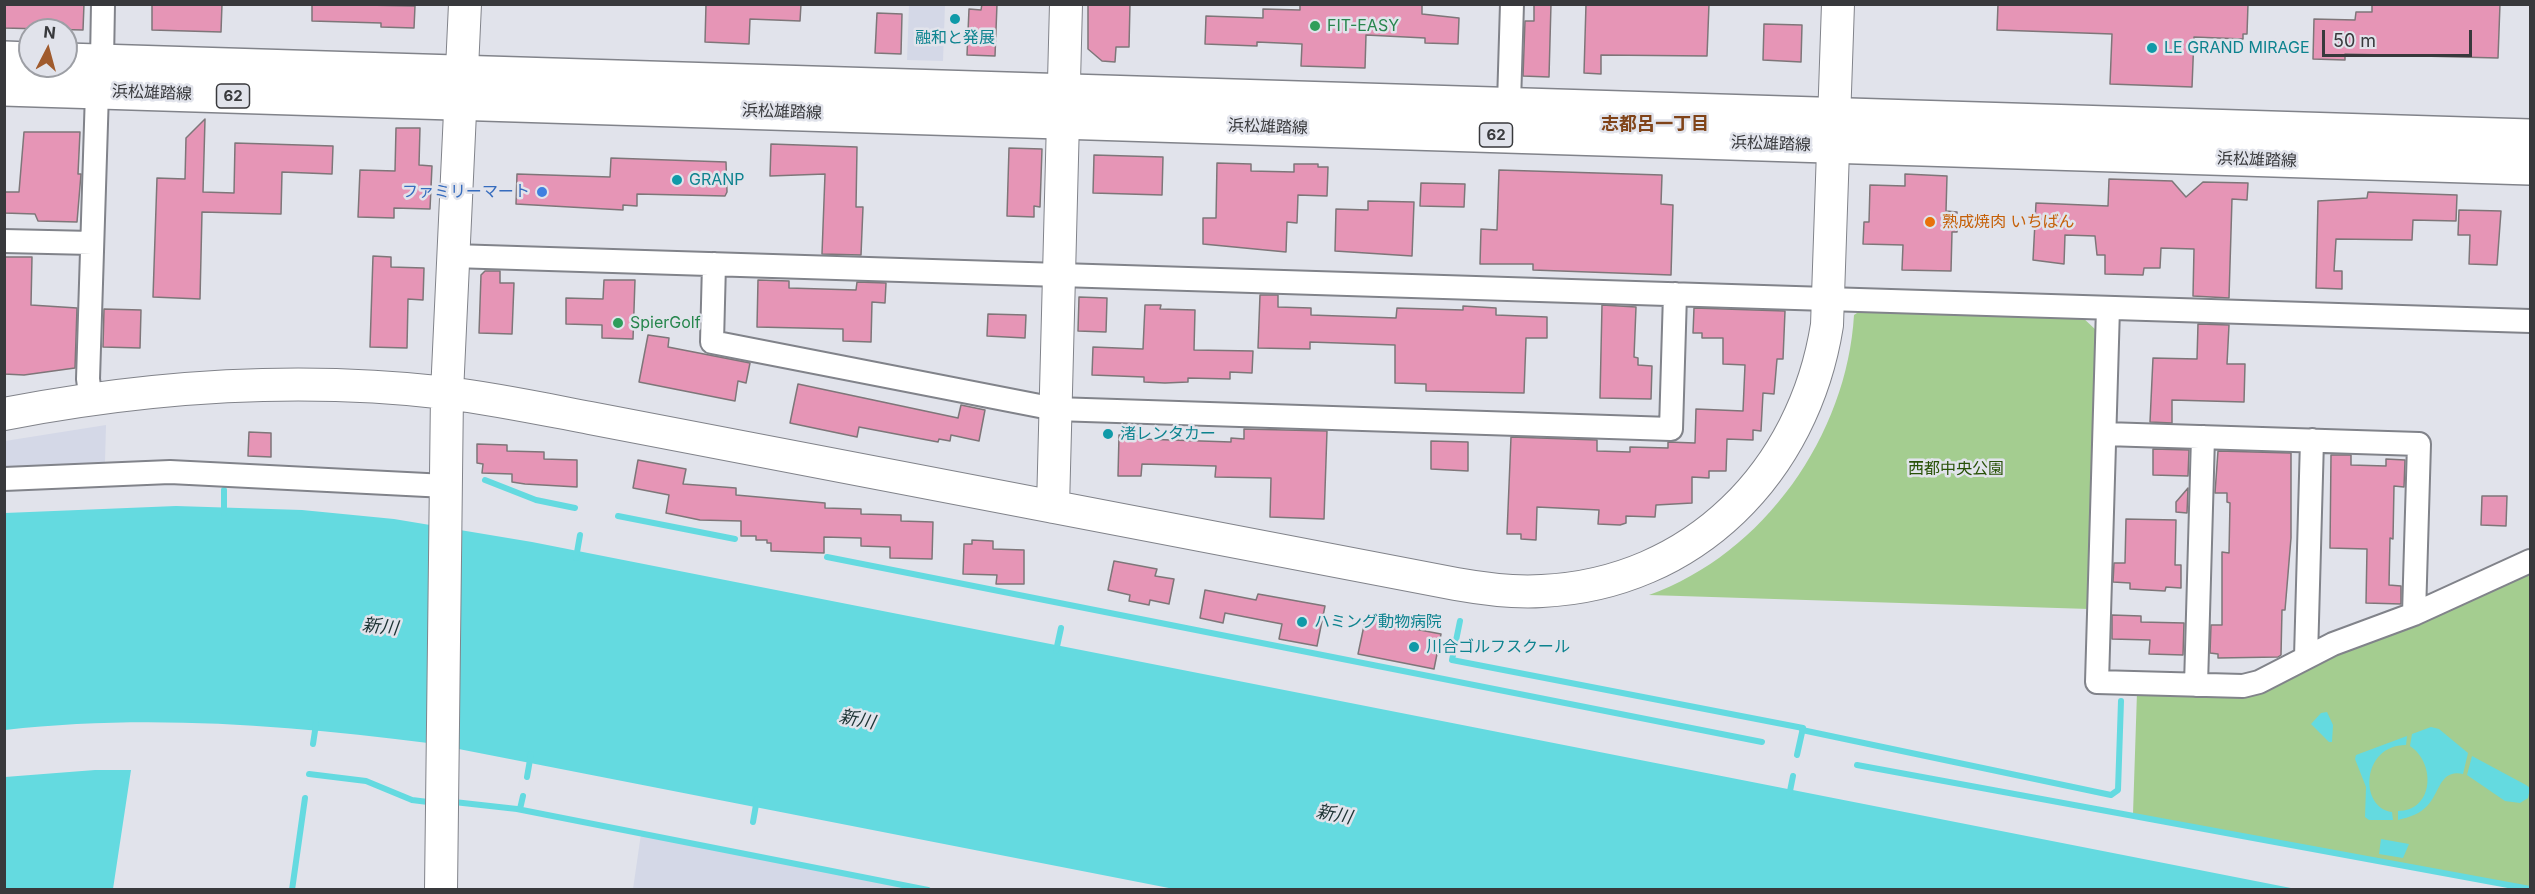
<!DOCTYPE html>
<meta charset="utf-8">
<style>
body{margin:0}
#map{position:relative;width:2535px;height:894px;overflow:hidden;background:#e1e3eb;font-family:Inter,sans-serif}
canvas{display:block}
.frame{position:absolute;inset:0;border:6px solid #38393c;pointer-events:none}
.north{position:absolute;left:18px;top:18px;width:60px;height:60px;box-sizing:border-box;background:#e1e3eb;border:2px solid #9d9fa5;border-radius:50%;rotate:6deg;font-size:16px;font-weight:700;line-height:24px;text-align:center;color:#38393c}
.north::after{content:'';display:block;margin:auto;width:21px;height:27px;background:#a05b2d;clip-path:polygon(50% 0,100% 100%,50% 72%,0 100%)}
.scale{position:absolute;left:2322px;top:30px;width:150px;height:27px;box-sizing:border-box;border:3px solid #38393c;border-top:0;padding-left:8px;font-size:18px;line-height:21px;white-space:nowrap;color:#38393c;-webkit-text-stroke:4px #e1e3eb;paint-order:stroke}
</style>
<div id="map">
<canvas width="2535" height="894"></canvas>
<div class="frame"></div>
<div class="north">N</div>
<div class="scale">50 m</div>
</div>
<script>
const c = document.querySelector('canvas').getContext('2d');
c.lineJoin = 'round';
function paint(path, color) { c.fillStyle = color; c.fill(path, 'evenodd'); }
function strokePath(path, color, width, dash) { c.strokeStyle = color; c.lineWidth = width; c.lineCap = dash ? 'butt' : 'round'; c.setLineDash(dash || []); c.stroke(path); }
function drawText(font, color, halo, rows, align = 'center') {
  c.font = font + ' Inter,"Noto Sans JP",sans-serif'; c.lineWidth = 5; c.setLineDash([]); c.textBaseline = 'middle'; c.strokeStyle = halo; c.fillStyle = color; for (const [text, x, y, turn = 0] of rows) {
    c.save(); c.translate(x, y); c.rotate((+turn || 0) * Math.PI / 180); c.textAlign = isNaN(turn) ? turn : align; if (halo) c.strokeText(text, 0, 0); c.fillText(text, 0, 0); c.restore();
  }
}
paint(new Path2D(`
 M909,5H945L943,61L907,60Z
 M106,425L105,462L5,468V441Z
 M641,834L921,889H633Z`), '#d4d8e7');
paint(new Path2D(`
 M1863,309L2081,316L2097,331L2089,609L1649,595C1764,554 1847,435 1854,315Z
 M2530,571V887L2133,814L2137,692L2310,665Z`), '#a4cd90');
paint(new Path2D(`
 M176,506L302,510L394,519L532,542L2296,889H1174L428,743C287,725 146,714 5,730V513Z
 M2327,712L2333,725L2332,742H2329L2311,724L2321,713Z
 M2431,727L2439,729L2468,753L2463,774C2440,769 2440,792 2428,805C2420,814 2410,817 2398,820V811C2434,811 2436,763 2410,746L2412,734Z
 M2407,736L2406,745C2361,745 2359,808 2392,812L2393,820H2369L2365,817L2366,787L2355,759L2356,755Z
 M2472,756L2526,785L2530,788L2528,798L2520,803L2505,801L2467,775Z
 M95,770H131L113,889H5V777Z
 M2381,839L2409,844L2403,858L2379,854Z`), '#64dae0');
strokePath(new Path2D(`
 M485,480L536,500L575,508
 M224,513V490
 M618,516L735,539
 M827,557L1762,742
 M576,558L580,535
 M1460,621L1452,660L1803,728L1797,755
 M1056,651L1061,628
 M1802,730L2111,795L2118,790L2121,701
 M313,744L316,724
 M1857,765L2530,889
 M309,774L366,781L412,800L428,802
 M527,777L531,754
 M1789,796L1793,776
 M454,806V802L517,809L928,890
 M520,809L523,796
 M753,822L757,799
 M292,890L305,798`), '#64dae0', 6);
const building = new Path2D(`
 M4,4H84L83,30L4,28Z
 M152,4H222L221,32L152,30Z
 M312,4L415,6L414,28L381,27V23L312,21Z
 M706,4H801L800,21L750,19L749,44L705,42Z
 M982,4H997L995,56L967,55L969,9L981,10Z
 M1088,4H1130L1129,47H1116L1115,62L1102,61L1088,49Z
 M1300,4H1422V14L1459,18L1458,44L1425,43V38L1366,35L1365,68L1301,66L1302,44L1257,42V46L1205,44L1206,16L1263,18V9L1300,10Z
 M1534,4H1551L1549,77L1523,76L1525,21H1534Z
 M1586,4H1709L1707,56L1601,55V74L1584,73Z
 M1998,4H2248L2247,34H2243V39L2194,37L2192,87L2110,84L2112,34L1997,30Z
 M2372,4H2500L2498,58L2345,54V60L2313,59L2314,19L2355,20L2356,12H2372Z
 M877,13L902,14L901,54L875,53Z
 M1764,24L1802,25L1801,62L1763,60Z
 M205,119L203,192L234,193L235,143L333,146L332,174L282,172L281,214L202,212L200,299L153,297L157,178L185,179L186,138Z
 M396,128H420L419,165L432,166L430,209L394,208V218L358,217L360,170L395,171Z
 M24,132H80L78,174H81L77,222L38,221L35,214L4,213V192H19Z
 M771,144L857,147L856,207H863L861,255L822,254L825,174L770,176Z
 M1009,148L1042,149L1040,207L1034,206V217L1007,216Z
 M1094,155L1163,157L1162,195L1093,193Z
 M611,158L726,162L727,192L725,196L637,194V206L623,205V210L516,204L517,174L610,177Z
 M1217,163L1251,164V171L1294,172V164H1318V167H1328L1327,196L1298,195L1297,223L1287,222L1286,252L1203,244V218H1216Z
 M1499,170L1662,175L1661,204L1673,205L1671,275L1533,270V264H1480L1481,229L1497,230Z
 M1905,174L1947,176L1946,211L1957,212V232H1952L1951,271L1902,270L1903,245L1863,244L1864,222H1869L1870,185L1905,186Z
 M2109,179L2172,181L2186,197L2203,182L2248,183L2247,200L2232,199L2229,298L2193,296L2194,249L2161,248L2160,268H2144L2143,275L2105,274V255H2097L2095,236L2065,235L2064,264L2033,260L2036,203L2108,206Z
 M1421,183L1465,184L1464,207L1420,206Z
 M2368,192L2457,195L2456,221L2413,220L2412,240L2336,239L2334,271H2342V289L2316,288L2318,201L2367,198Z
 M1368,201L1414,202L1412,256L1335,251L1336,209L1368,210Z
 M2459,210L2501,211L2497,265L2469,264L2470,235H2458Z
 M373,256L391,257V267L424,268L423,300L408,299L407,348L370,347Z
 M4,257H32L31,305L77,308L75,368L24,375L4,374Z
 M485,271H500V283H514L512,334L479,333L481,275Z
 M604,280H635L633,339L602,338V325L566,324V298L603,299Z
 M758,280L789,281V288L856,290L857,282L886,283L885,303L872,302L871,342L843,341V329L757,327Z
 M1260,295H1278V307L1311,308V315L1396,318L1397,308L1463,310V306L1496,308V315L1547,317V338H1526L1524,393L1426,391V384L1395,383V345L1310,342V349L1258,348Z
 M1079,297L1107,298L1106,332L1078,331Z
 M1145,305H1161L1160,309L1195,310L1194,350L1253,351L1252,373L1230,372V379L1188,378V382L1165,383L1144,382V377L1092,375L1093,347L1143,349Z
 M1602,305L1636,307L1634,357L1638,358V365L1652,366L1651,399L1600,398Z
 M1694,308L1785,311L1783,359H1777L1774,394L1763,393L1761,431L1753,430V440L1727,439L1726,471H1709V478L1692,477V503L1656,505L1655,517L1626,516V523L1620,525L1598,524L1599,510L1537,507L1536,540L1521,539V534H1507L1511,437L1597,440V451L1630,452V447L1668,448V442L1695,443L1696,409L1743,411L1745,365L1723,364V338H1702V333H1693Z
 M104,309L141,310L140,348L103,347Z
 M988,314L1026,315L1025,338L987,336Z
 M2198,324L2229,325L2227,364H2245L2244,402L2172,400V423L2150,422L2153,358L2197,359Z
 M648,335L669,338L668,347L750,363L746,383L738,381L735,401L639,382Z
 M798,384L958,418L961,405L985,410L979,441L951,435L950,441L939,439L938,442L859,427L857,437L790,423Z
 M1244,429L1327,431L1324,519L1270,517L1271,478L1215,477L1216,466L1142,464L1141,476H1118L1119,435L1143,436L1142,439L1231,442V438L1244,439Z
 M249,432L271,433V457L248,456Z
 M1431,441L1468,442V471L1431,469Z
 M477,444L507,445V451L544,452V459L577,460V487L525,484L512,482V474L482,473L483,464L477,463Z
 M2153,449L2189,450L2188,476L2153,475Z
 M2218,451L2291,453V538L2285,610H2282L2281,655L2278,657L2218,658V654L2210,653L2211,625H2222V552L2229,553L2230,503L2227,502V493H2215Z
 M2331,455H2351V465L2386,466V459L2405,460L2404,487L2394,486L2393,539L2390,538L2389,585L2401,586V604L2366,603L2367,549L2330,548Z
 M638,460L686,469L683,484L736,488V495L825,503V508L861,509V514L901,515V521L933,522L932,559L890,558V547L861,546V538L824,537V553L771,551V543H767V540H756V536H741V521L700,520L666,513L669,495L633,488Z
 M2188,488L2187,513L2176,512V502Z
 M2482,496H2507L2506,526L2481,525Z
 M2126,519L2176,520L2175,565H2181V588L2166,587L2165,591L2130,589V583L2113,582L2114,563H2125Z
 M972,540L993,541V549L1024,550V584H996L997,575L963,574L964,544H972Z
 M1114,561L1157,569L1155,576L1174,579L1169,604L1150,600L1149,605L1129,601L1130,595L1108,590Z
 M1205,590L1256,600L1258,594L1325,606L1317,646L1279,639L1282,624L1225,613L1223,623L1200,618Z
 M2112,615L2141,616V622L2184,623L2183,655L2149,654L2150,640L2112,639Z
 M1366,616L1389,620L1388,624L1441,634L1434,669L1358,654Z`);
paint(building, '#e695b6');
strokePath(building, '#7e7679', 1.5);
const street = new Path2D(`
 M102,61L103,4
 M1509,103L1512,4
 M4,241L92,243
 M453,256L2530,321
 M714,264L712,342L1055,409L1671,429L1675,294
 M2108,308L2097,682L2243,686L2259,682L2333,644L2414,614L2530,561
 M91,400L88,379L97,92
 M2105,434L2419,444L2414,614
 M4,479L170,472L446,486
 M2306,657L2312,440
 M2196,685L2203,437`);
const secondary = new Path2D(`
 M4,414C149,386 301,376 447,393C495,399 543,409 590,418L1456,584C1484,589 1513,593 1542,591C1694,584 1804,471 1827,325L1838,4
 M1053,507L1066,4
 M441,890L447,393L465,4`);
const primary = new Path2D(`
 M4,58L30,59
 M66,60L2530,136
 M4,89L2530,168`);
strokePath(street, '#81838a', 26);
strokePath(secondary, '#81838a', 34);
strokePath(primary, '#81838a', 36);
strokePath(street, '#fff', 22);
strokePath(secondary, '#fff', 32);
strokePath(primary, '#fff', 33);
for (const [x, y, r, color] of [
 [955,19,6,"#0f9aa8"],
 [1315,26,6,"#2e9e5b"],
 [2152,48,6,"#0f9aa8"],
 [677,180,6,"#0f9aa8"],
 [542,192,6,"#3f7fe0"],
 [1930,222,6,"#e8710a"],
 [618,323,6,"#2e9e5b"],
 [1108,434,6,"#0f9aa8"],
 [1302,622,6,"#0f9aa8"],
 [1414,647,6,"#0f9aa8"]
]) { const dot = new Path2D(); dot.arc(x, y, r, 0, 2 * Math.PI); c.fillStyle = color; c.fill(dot); strokePath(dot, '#e1e3eb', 2); }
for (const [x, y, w] of [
 [233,96,33],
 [1496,135,33]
]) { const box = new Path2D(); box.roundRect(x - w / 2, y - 12, w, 24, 4.5); c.fillStyle = '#e1e3eb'; c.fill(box); strokePath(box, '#38393c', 1.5); }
drawText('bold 15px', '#38393c', null, [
 ["62",233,96],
 ["62",1496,135]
]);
drawText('16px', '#27864d', '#e1e3eb', [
 ["FIT-EASY",1327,26],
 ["SpierGolf",630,323]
], 'left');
drawText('16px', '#0d838f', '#e1e3eb', [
 ["融和と発展",955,38,"center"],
 ["LE GRAND MIRAGE",2164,48],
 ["GRANP",689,180],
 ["渚レンタカー",1120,434],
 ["ハミング動物病院",1314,622],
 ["川合ゴルフスクール",1426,647]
], 'left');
drawText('16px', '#38393c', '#e1e3eb', [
 ["浜松雄踏線",152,93,2],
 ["浜松雄踏線",782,112,2],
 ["浜松雄踏線",1268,127,2],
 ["浜松雄踏線",1771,144,2],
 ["浜松雄踏線",2257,160,2]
]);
drawText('16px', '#366cbe', '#e1e3eb', [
 ["ファミリーマート",530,192]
], 'right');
drawText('16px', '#c56008', '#e1e3eb', [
 ["熟成焼肉 いちばん",1942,222]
], 'left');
drawText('16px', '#285107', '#e1e3eb', [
 ["西都中央公園",1956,469]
]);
drawText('bold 18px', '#804318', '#e1e3eb', [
 ["志都呂一丁目",1655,125]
]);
drawText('italic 18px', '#1c3233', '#e1e3eb', [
 ["新川",380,627,6],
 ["新川",857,720,11],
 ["新川",1334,815,11]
]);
</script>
